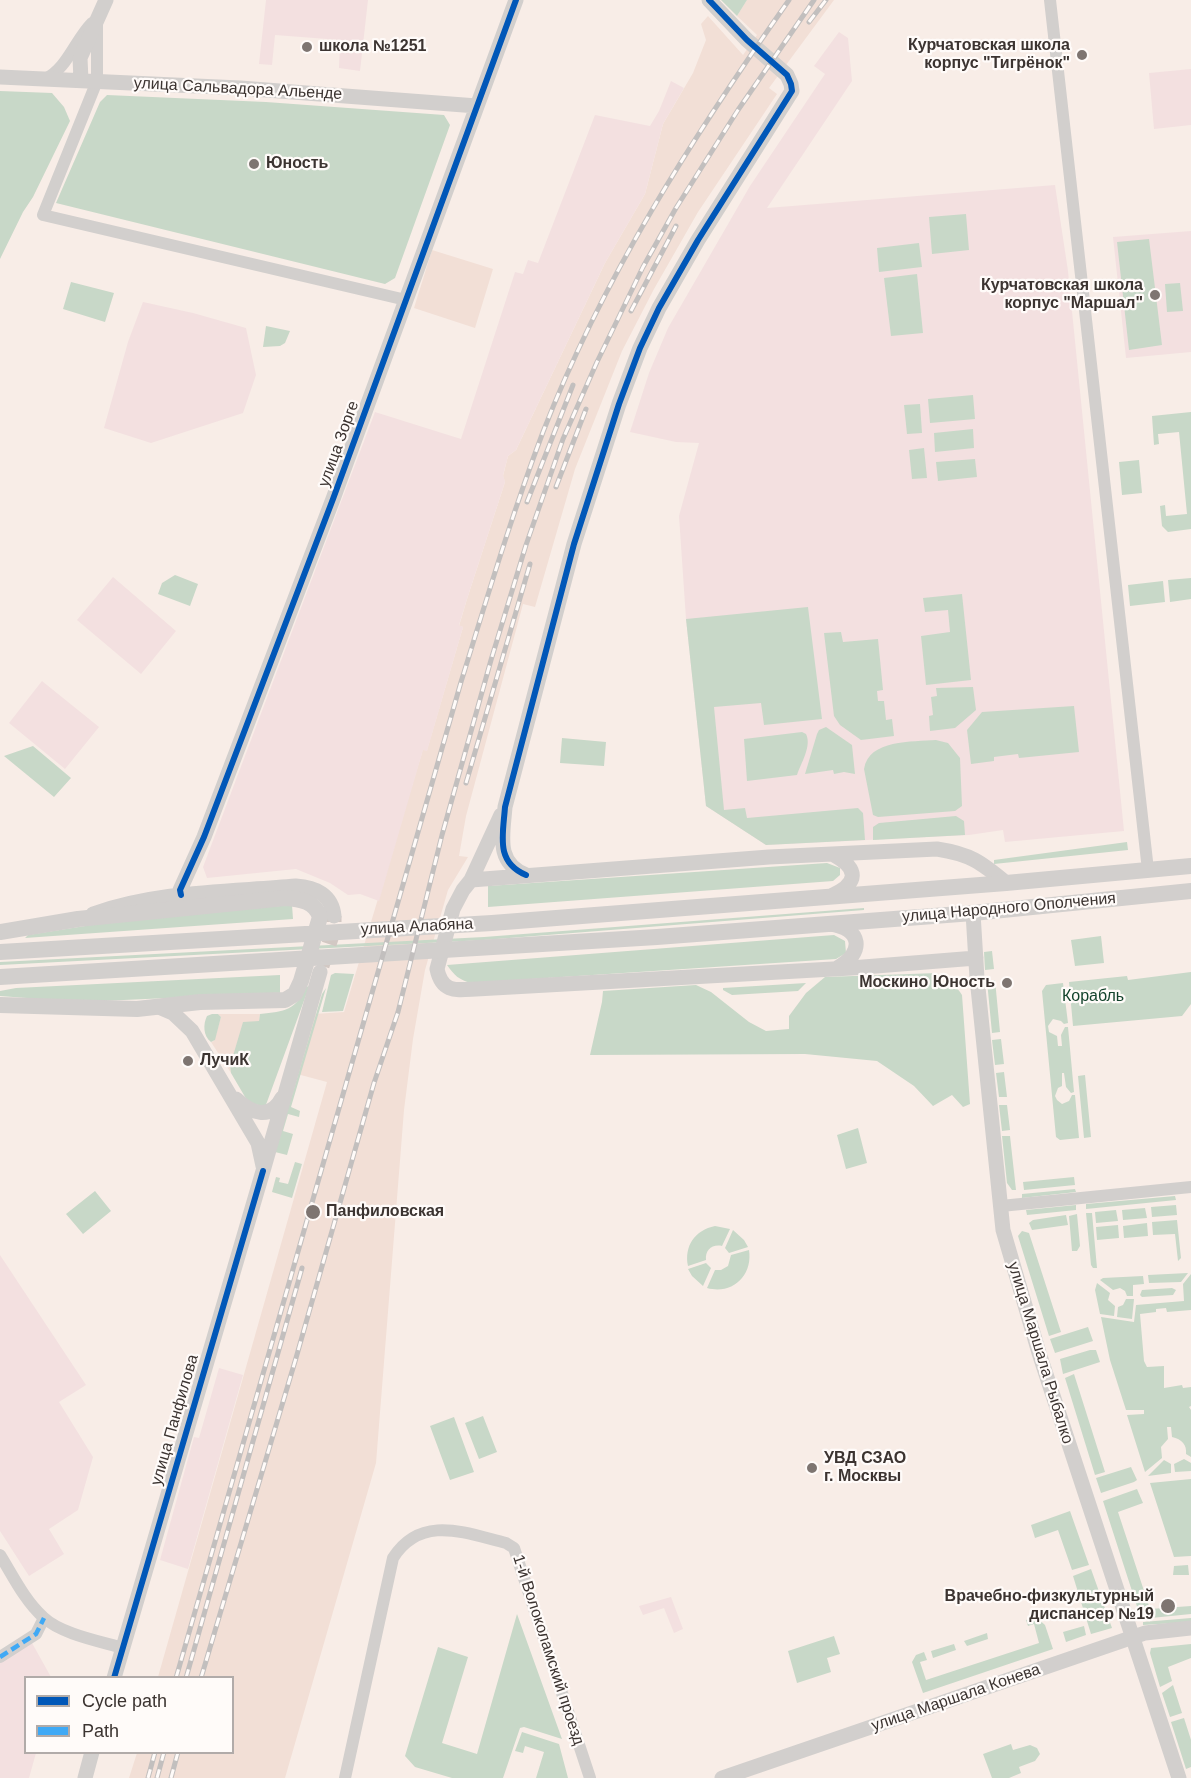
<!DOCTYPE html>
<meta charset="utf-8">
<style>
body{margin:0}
#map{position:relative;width:1191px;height:1778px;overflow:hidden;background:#f8ede7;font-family:Helvetica,sans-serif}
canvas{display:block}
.legend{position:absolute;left:24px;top:1676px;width:210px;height:78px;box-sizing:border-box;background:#fffbf9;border:2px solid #b1aba9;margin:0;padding:8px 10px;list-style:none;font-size:18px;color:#3c3431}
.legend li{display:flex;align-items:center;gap:12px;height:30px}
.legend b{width:30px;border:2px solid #b1aba9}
</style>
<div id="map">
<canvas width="1191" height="1778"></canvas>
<ul class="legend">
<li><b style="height:8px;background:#0057b8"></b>Cycle path</li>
<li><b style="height:8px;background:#3fa9f5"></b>Path</li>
</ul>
</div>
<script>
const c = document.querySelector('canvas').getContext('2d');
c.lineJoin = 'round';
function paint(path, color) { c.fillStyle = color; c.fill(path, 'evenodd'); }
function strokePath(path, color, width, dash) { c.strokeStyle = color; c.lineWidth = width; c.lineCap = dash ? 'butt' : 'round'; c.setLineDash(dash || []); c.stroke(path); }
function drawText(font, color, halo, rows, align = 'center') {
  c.font = font + ' Helvetica,sans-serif'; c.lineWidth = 4.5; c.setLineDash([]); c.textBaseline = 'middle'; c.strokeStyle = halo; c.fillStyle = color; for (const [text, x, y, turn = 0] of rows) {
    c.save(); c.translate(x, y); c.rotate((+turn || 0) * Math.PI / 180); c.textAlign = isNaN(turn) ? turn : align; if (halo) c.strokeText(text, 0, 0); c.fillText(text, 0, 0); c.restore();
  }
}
paint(new Path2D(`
 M747,0H834L769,88L777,94L698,212L654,289L622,351L575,469L535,607L523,604L466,816L459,856L468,857L448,890L425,970L413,1039L404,1110L376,1463L285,1778H129L137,1753L232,1752V1678L158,1677L327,1082L297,1074L314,1014L344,1012L423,749L427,750L463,627L459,626L467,599L505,482L503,476L508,456L516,450L605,263L645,194L663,124L693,73L706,40L701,24L708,16L743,55L757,35L737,16Z
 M432,250L493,269L475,328L414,308Z
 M218,1014H260L259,1021L230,1066L231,1073L211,1042L214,1041L221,1017Z`), '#f2dfd6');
paint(new Path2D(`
 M266,0H368L360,71L339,68L340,40L275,35L272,65L259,64Z
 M839,32L848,38L852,81L767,208L1055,185L1068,271L1124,831L1005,842L1003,830L969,835L766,845L706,806L686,619L679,516L699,443L676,442L630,432L649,373L668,328L750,186L825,74L814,66Z
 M1191,69V125L1154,129L1149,73Z
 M671,81L684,88L663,124L645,194L605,263L516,450L508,456L503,475L505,482L467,599L459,625L463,627L427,751L423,750L379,901L360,894L348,895L330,883L296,869L207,878L203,867L375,412L461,439L515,272L523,274L528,260L538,263L595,115L650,126L659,111Z
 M1191,231V352L1126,358L1113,237Z
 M143,302L193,313L246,328L256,375L243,413L151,443L104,428L128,342Z
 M113,577L176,631L141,674L77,620Z
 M42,681L99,727L65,769L9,723Z
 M0,1255L86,1385L59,1402L93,1457L78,1510L49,1529L64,1554L29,1576L0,1531Z
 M219,1368L243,1375L188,1569L160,1560L194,1437L199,1438Z
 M671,1597L683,1629L674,1633L664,1608L643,1615L639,1606Z
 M32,1643L51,1677L26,1678V1752L36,1753L29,1778H0V1663Z`), '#f3e0e0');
paint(new Path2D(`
 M721,0H747L737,16Z
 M0,91L52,93L64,107L70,121L33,197L23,212L0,259Z
 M107,95L266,102L444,115L450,125L395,278L385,284L56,203L100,102Z
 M966,214L969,250L932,254L929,217Z
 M1149,239L1162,345L1129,350L1117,242Z
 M919,243L922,267L879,272L877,248Z
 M917,274L923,333L891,336L884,278Z
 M71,282L114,293L105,322L63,309Z
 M1180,283L1183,311L1167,312L1165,284Z
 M266,326L290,331L285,343L280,346L263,347Z
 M973,395L975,419L930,423L928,399Z
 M920,404L922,433L907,434L904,405Z
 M1191,412V529L1168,532L1162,526L1160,506L1165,505L1166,516L1187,514L1179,432L1158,434L1159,444L1154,445L1152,416Z
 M973,429L974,448L935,452L934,433Z
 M924,448L927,478L912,479L909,450Z
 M975,459L977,477L938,481L936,462Z
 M1139,460L1142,493L1122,495L1119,462Z
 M175,575L198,584L190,606L158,594L162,583Z
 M1191,578V599L1170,602L1168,580Z
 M1163,581L1165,602L1130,606L1128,585Z
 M962,594L971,680L926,685L921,636L950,632L948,610L925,612L923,598Z
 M808,607L822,719L764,725L761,703L714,707L724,810L745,808L747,818L858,808L863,813L865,840L766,845L706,806L686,619Z
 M841,632L843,642L878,639L883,690L877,691L878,701H884L886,720L892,719L894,736L861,740L840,725L834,716L824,633Z
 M973,687L976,710L955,728L930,731L929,716L933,715L931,697L937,696L936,688Z
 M1074,706L1079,752L1019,758L1018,754L994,757V761L971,764L967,730L982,712Z
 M826,727L852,745L855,774L844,772L834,774L833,770L805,774L817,734L819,730Z
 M802,732L806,734C812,746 801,763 797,775L747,781L744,739Z
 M562,738L606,742L604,766L560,763Z
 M936,740L948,743L960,758L962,806L955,811L878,817L873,815L864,769C869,739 912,742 936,740Z
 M33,746L71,778L54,797L4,756Z
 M956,816L964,821L965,835L873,840V827L879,823Z
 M1127,842L1128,850L994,864V860Z
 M827,863L840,868V875L833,881L488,907V886Z
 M292,905L293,919L25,938L28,935L129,919Z
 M864,908V910L484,940L0,965V962L484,937Z
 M834,935L845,941L846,953L836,959L471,983C459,980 454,975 447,965Z
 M1101,936L1104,963L1075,966L1071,940Z
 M992,951L994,969L985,970L984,952Z
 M1191,972V1004L1182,1016L1073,1026L1069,982L1127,976L1128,980Z
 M335,973L354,974L343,1011L322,1012L331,975Z
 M938,973L939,987C951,986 956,984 962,995L970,1104L963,1107L952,1095L933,1106L914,1086L877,1061L805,1054L590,1055L602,1002L603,991L696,985L711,992L749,1022L766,1031L789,1029V1016L806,993L825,977Z
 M280,975V993L79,1002L0,996V991L16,988Z
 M995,980L1000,1032L992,1033L987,981Z
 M806,983L798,991L732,995L723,990V988Z
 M1063,983L1068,1023L1064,1024L1061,1021L1053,1019L1048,1026L1049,1032L1057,1036L1058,1046H1062L1061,1035L1065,1027H1068L1074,1092L1071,1093L1066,1087L1064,1073H1062V1086L1058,1088L1055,1096L1057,1100L1062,1104L1069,1101L1072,1095H1075L1079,1138L1060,1140L1056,1137L1042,991L1046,985Z
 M306,986L309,987L267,1102L265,1107L248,1102L231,1073L230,1066L243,1022L259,1021L260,1014C285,1011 296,1011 306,986Z
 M326,988L291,1107L300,1111L299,1117L288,1114L283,1131L293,1134L287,1155L275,1152L322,994Z
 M212,1014H218L221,1017L215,1040L211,1042C203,1036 203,1024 207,1016Z
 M1001,1039L1004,1064L995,1065L992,1040Z
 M1004,1072L1007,1097H999L996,1073Z
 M1085,1075L1091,1137L1084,1138L1078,1076Z
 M999,1105H1007L1010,1130L1002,1131Z
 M858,1128L867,1163L846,1169L837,1135Z
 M1002,1136H1010L1016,1190H1012L1007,1183Z
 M295,1162L302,1164L292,1198L272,1192L276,1177L280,1178L279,1182L288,1184Z
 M1074,1177L1075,1185L1024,1190L1023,1182Z
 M1075,1189L1076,1192L1022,1198V1194Z
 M95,1191L111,1211L83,1234L66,1214Z
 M1175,1196L1176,1200L1086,1209V1204Z
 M1076,1205V1210L1027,1215L1026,1210Z
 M1176,1205L1177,1215L1152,1217L1151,1207Z
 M1145,1208L1147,1218L1123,1220L1122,1210Z
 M1116,1210L1118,1221L1096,1223L1095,1212Z
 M1086,1213H1092L1097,1268H1093L1091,1265Z
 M1077,1214L1080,1246L1077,1251H1072L1069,1216Z
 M1066,1215L1068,1225L1032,1230L1029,1223L1033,1220Z
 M1177,1220L1181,1258L1178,1261L1175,1234L1153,1235L1152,1222Z
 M1147,1223L1148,1236L1124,1238L1123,1226Z
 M1118,1225L1119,1238L1097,1240L1096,1227Z
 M715,1226L730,1229L722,1246C712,1244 705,1250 706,1260L688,1266C684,1246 695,1230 715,1226Z
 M733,1230L744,1240L748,1247L729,1253L725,1248Z
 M1022,1231L1029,1233L1061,1332L1049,1336L1018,1236Z
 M749,1250C753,1276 732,1295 707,1288L715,1270H721L728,1266L731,1255Z
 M706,1263L711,1268L703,1286L692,1276L688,1269Z
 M1188,1273L1181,1282L1149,1283L1148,1275Z
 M1191,1274V1310L1167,1312L1166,1308L1156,1309V1312L1140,1314L1144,1361L1147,1367L1164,1366V1388L1182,1385L1183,1388L1191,1387V1406L1189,1407L1191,1410V1457L1186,1454C1187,1445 1182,1439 1172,1437L1171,1427H1167L1168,1439L1161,1447L1162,1458L1145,1472L1127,1415L1144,1414V1410H1126L1110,1360L1101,1317L1134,1322L1136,1305L1184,1301L1183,1284Z
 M1143,1276L1144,1284L1133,1285V1296H1127L1125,1291L1120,1288L1113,1290L1100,1280L1103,1278Z
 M1097,1283L1110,1293L1108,1300L1115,1306L1114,1316L1100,1314L1095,1290Z
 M1172,1288L1176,1290L1173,1295L1142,1297L1140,1295L1142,1290Z
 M1126,1299H1134L1132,1319L1117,1317L1118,1307L1123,1305Z
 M1088,1327L1093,1341L1055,1353L1050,1339Z
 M1090,1350H1096L1100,1362L1063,1374L1060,1359Z
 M1074,1374L1105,1472L1095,1475L1065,1378Z
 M483,1416L497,1452L479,1459L465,1423Z
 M454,1417L474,1472L450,1480L430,1426Z
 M1184,1459L1191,1463V1471L1175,1472L1174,1464Z
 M1164,1460L1171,1464V1473L1148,1476Z
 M1131,1467L1137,1480L1134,1482L1101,1493L1096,1478Z
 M1191,1479V1556L1174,1557L1150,1483Z
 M1137,1489L1143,1503L1118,1512L1150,1609L1191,1606V1614L1141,1619L1103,1501Z
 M1070,1511L1089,1565L1072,1570L1058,1530L1035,1538L1031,1525Z
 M1188,1565L1189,1575H1173L1174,1566Z
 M1091,1569L1112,1628L1091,1634L1073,1576Z
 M517,1614L562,1739L524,1727L520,1728L503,1778H452L415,1767L405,1756L438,1647L468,1657L442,1743L477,1754Z
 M1036,1617L1045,1625L1053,1649L923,1693L912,1662L916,1655L924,1652L927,1660L920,1662L926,1680L1039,1643L1034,1624L1028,1626L1026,1620Z
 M1191,1618V1622L1143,1625V1622Z
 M1084,1626L1086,1635L1066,1642L1063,1632Z
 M987,1633L988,1639L967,1646L964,1641Z
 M834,1636L840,1654L827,1658L831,1672L797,1683L788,1651Z
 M954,1644L956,1650L933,1658L931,1651Z
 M1191,1644V1658L1168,1667L1172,1681L1160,1687L1150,1653L1151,1648Z
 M1173,1685L1182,1713L1170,1717L1162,1693Z
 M1184,1718L1191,1740V1767L1186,1769L1171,1722Z
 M522,1732L559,1744L568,1778H536L544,1752L525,1746L523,1753L515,1751Z
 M1011,1744L1013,1750L1030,1745L1037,1748L1040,1754L1035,1761L1019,1767L1021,1773L1009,1778H992L983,1754Z`), '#c8d8c8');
strokePath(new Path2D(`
 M322,966L334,929V916`), '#d2c8c3', 15, [15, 8]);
strokePath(new Path2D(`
 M1050,0L1148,870
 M97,25V81L43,215L406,300
 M45,79C67,69 75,40 92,23
 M1001,1206L1191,1187
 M0,1555C13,1576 25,1601 43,1617C61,1634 99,1641 123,1648
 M0,1657L36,1634L44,1618
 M345,1778L393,1558C421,1514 465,1533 506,1543L514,1548L590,1778`), '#d2cfcd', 12);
strokePath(new Path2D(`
 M0,77L240,88L477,106
 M81,80L80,58L106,0
 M501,815L471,880L463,890L453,909L437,969C442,993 456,990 476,989L851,968L976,958
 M526,875C495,862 503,835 505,807L574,544L619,404L640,348L659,308L698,240L792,91L791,84L787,75L747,40L709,0
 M471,880L769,857L937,849C970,854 981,862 1006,883
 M181,895L180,890L204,837L333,499L516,0
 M833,895C858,883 859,869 834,855
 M973,913L977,978L1003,1230L1039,1353L1179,1778
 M93,914C158,891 228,892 296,886C315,887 332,895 334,916
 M830,924C862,928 865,953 837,968
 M159,1007L173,1013L192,1031L258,1143L263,1166
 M236,1099C251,1113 270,1121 282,1098
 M114,1678L263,1171L320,972
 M85,1778L92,1752
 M722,1778L1145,1633L1191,1628`), '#d2cfcd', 15);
strokePath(new Path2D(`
 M0,932L78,919L285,898C300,899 315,901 320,917L301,981L295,994L285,1000L200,1002L137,1009L0,1005
 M0,952L492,923L1006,883L1191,866
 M0,977L657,937L973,913L1191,891`), '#d2cfcd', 16);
const rail = new Path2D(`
 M809,22L826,0
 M631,311L676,226
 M556,487L586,409
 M527,502L573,385
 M466,783L530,564
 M176,1678L461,682C487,598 512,514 543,432C603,277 694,135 789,0
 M186,1678L302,1268
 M201,1678L296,1358L374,1083L398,1012L442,835L491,660L526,545L563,439L597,362L643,267L676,208L738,110L814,0
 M148,1778L155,1752
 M157,1778L164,1752
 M171,1778L178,1752`);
strokePath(rail, '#c2bfbe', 5);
strokePath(rail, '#fffbf9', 3, [9]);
strokePath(new Path2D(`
 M0,1657L36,1634L44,1618`), '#3fa9f5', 4.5, [9, 4.5]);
strokePath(new Path2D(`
 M526,875C495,862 503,835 505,807L574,544L619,404L640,348L659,308L698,240L792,91L791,84L787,75L747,40L709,0
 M181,895L180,890L204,837L333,499L516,0
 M114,1678L263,1171`), '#0057b8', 6);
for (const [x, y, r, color] of [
 [307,47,6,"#7e7571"],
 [1082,55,6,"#7e7571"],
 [254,164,6,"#7e7571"],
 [1155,295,6,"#7e7571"],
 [1007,983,6,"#7e7571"],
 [188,1061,6,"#7e7571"],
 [313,1212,8,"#7e7571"],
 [812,1468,6,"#7e7571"],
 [1168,1606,8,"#7e7571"]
]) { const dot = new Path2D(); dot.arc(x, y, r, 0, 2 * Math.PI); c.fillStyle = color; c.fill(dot); strokePath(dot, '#fffbf9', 2); }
drawText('bold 16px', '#3c3431', '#fffbf9', [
 ["Курчатовская школа",1070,46,"right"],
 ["корпус \"Тигрёнок\"",1070,64,"right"],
 ["школа №1251",319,47],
 ["Юность",266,164],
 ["Курчатовская школа",1143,286,"right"],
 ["корпус \"Маршал\"",1143,304,"right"],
 ["Москино Юность",995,983,"right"],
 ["ЛучиК",200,1061],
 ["Панфиловская",326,1212],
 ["УВД СЗАО",824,1459],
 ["г. Москвы",824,1477],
 ["Врачебно-физкультурный",1154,1597,"right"],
 ["диспансер №19",1154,1615,"right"]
], 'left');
drawText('16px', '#3c3431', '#fffbf9', [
 ["улица Сальвадора Альенде",238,89,3],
 ["улица Зорге",339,444,-70],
 ["улица Народного Ополчения",1009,908,-5],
 ["улица Алабяна",417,927,-3],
 ["улица Маршала Рыбалко",1040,1353,73],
 ["улица Панфилова",175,1420,-74],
 ["1-й Волоколамский проезд",548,1650,72],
 ["улица Маршала Конева",956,1698,-19]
]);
drawText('16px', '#13432c', '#fffbf9', [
 ["Корабль",1093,997]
]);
</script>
